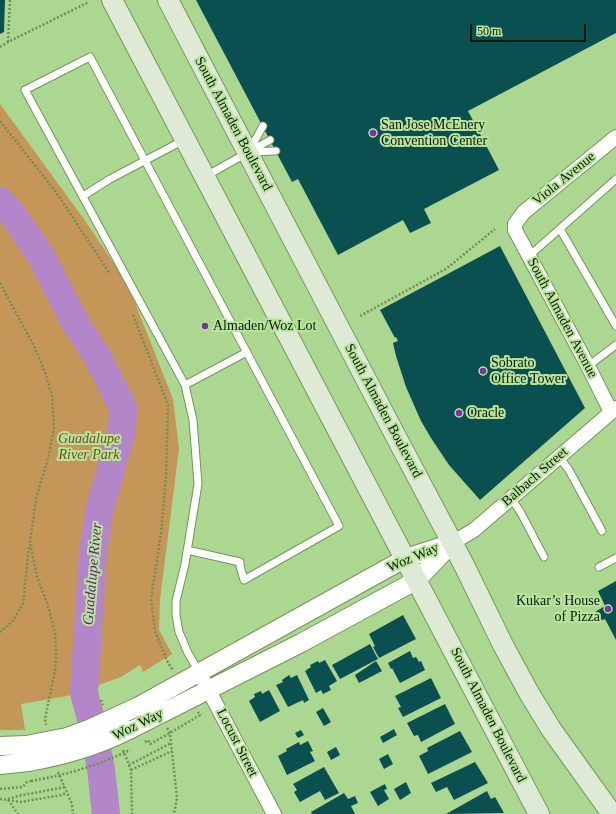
<!DOCTYPE html>
<meta charset="utf-8">
<style>
body{margin:0}
#map{position:relative;width:616px;height:814px;overflow:hidden;background:#acd791;font-family:Georgia,serif}
canvas{display:block}
.scale{position:absolute;left:470px;top:24px;width:116px;height:18px;box-sizing:border-box;border:2px solid #0b1a02;border-top:0;padding-left:5px;font-size:12px;line-height:14px;white-space:nowrap;color:#0b1a02;-webkit-text-stroke:3px #b9e49e;paint-order:stroke}
</style>
<div id="map">
<canvas width="616" height="814"></canvas>
<div class="scale">50 m</div>
</div>
<script>
const c = document.querySelector('canvas').getContext('2d');
c.lineJoin = 'round';
function paint(path, color) { c.fillStyle = color; c.fill(path, 'evenodd'); }
function strokePath(path, color, width, dash) { c.strokeStyle = color; c.lineWidth = width; c.lineCap = dash ? 'butt' : 'round'; c.setLineDash(dash || []); c.stroke(path); }
function drawText(font, color, halo, rows, align = 'center') {
  c.font = font + ' Georgia,serif'; c.lineWidth = 4; c.setLineDash([]); c.textBaseline = 'middle'; c.strokeStyle = halo; c.fillStyle = color; for (const [text, x, y, turn = 0] of rows) {
    c.save(); c.translate(x, y); c.rotate((+turn || 0) * Math.PI / 180); c.textAlign = isNaN(turn) ? turn : align; if (halo) c.strokeText(text, 0, 0); c.fillText(text, 0, 0); c.restore();
  }
}
paint(new Path2D(`
 M0,104L86,222L127,283L173,399L179,449L160,599L159,630L172,654L143,672L140,665L121,677L67,696L21,704L25,730H0Z`), '#c49657');
strokePath(new Path2D(`
 M0,201L14,216L41,256L75,322L97,356L123,407L122,430L100,508L93,550L84,693L92,723L101,769L106,814`), '#b286c8', 28);
paint(new Path2D(`
 M0,0H5L4,32L0,34Z
 M196,0H616V33L468,111L499,170L424,209L431,223L410,233L403,220L338,255L298,179L292,182Z
 M500,246L585,408L480,500L449,465L431,438L421,421L406,387L396,356L393,343L398,341L396,337L395,338L380,310Z
 M616,581V640L605,619L600,621L595,612L605,606L598,591Z
 M403,615L416,639L379,658L373,647L375,646L369,634Z
 M370,644L378,659L340,679L332,665Z
 M410,651L413,658L416,657L419,662L421,661L425,670L400,683L392,668L391,669L388,663Z
 M325,660L337,681L329,686L331,690L323,694L321,690L316,693L305,671L311,667L310,665L318,661L319,663Z
 M376,661L382,671L359,683L355,675Z
 M289,675L291,678L297,675L309,700L304,703L303,700L288,707L276,685L283,682L282,680Z
 M431,678L441,698L403,717L398,708L401,707L395,696Z
 M269,690L280,711L260,722L249,701L255,697L254,694L261,691L262,694Z
 M445,704L455,724L421,742L418,735L414,736L407,723Z
 M323,708L331,722L324,726L316,712Z
 M394,729L397,735L383,743L380,737Z
 M301,730L304,735L298,738L295,733Z
 M460,731L472,752L428,774L419,756L428,751L427,748Z
 M308,741L313,751L310,752L315,761L287,775L278,756L287,751L286,749L299,742L300,745Z
 M336,747L340,755L331,760L327,752Z
 M388,754L393,764L384,769L379,759Z
 M475,762L488,783L454,800L447,787L436,792L431,783Z
 M324,767L339,793L325,800L320,791L300,802L294,792L297,790L293,784Z
 M406,782L411,793L400,800L394,789Z
 M385,784L387,789L384,790L389,799L378,806L370,792Z
 M487,791L491,799L495,797L504,813L446,814Z
 M344,793L348,799L355,796L358,803L351,806L355,814H312L311,812Z`), '#0b5050');
const service = new Path2D(`
 M249,151L263,126
 M250,152L276,151
 M206,176L270,140
 M83,196L110,179L184,140
 M560,229L616,326
 M529,256L616,179
 M588,366L616,345
 M185,385L247,352
 M559,457L569,470L602,531
 M511,498L521,513L544,557
 M187,550L240,562V566L244,580L339,526L90,57L25,90L185,385L193,420L198,484L185,564L176,601V615L179,632L188,653L199,672
 M599,567L616,558`);
const minor = new Path2D(`
 M611,412L588,366L515,230V224L524,212L616,137
 M452,543L474,530L616,408
 M199,672L274,814`);
const tertiary = new Path2D(`
 M137,707L406,558L449,544
 M129,730L301,643L417,580L452,543
 M0,746L26,745
 M0,765L28,762`);
const secondary = new Path2D(`
 M112,0C255,271 398,542 539,814
 M168,0L393,431L464,565L503,645L529,693L551,729L612,814`);
strokePath(service, '#709855', 9);
strokePath(minor, '#709855', 16);
strokePath(tertiary, '#709855', 20);
strokePath(secondary, '#709855', 22);
strokePath(new Path2D(`
 M8,42L10,0
 M0,47L8,42L89,2
 M0,121L56,192L110,274
 M0,283L34,346L45,372L52,396L54,428L48,459L36,498L30,542L37,577L48,606L55,633L56,654L55,670L45,719L46,725
 M133,315L168,405L166,475L161,534L151,599L155,631L168,663L173,670
 M360,316L446,269L495,229
 M0,632L12,622L23,604L29,546
 M101,700L103,705
 M167,728L170,733L177,798L174,814
 M145,742L148,740L150,744L170,733L200,715L198,712
 M123,750L131,770L132,814
 M129,765L171,743
 M131,770L172,751
 M58,772L72,804L73,814
 M0,789L23,787L27,782L31,781
 M0,799L8,800L18,814
 M8,799L18,796L65,787
 M8,800L21,802L61,795L67,793`), '#70905b', 2.5, [2, 2]);
strokePath(service, '#fff', 7);
strokePath(minor, '#fff', 14);
strokePath(tertiary, '#fff', 18);
strokePath(secondary, '#dee9d6', 20);
const tertiaryBridge = new Path2D(`
 M26,745L67,737L89,729L137,707
 M28,762C64,756 97,746 129,730`);
strokePath(tertiaryBridge, '#709855', 20, []);
strokePath(new Path2D(`
 M31,781C66,775 99,765 130,750`), '#70905b', 2.5, [2, 2]);
strokePath(tertiaryBridge, '#fff', 18);
for (const [x, y, r, color] of [
 [373,133,4,"#7e2fa0"],
 [205,326,4,"#7e2fa0"],
 [483,371,4,"#7e2fa0"],
 [459,413,4,"#7e2fa0"],
 [608,609,4,"#7e2fa0"]
]) { const dot = new Path2D(); dot.arc(x, y, r, 0, 2 * Math.PI); c.fillStyle = color; c.fill(dot); strokePath(dot, '#b9e49e', 1.5); }
drawText('14px', '#0b1a02', '#b9e49e', [
 ["South Almaden Boulevard",233,124,62],
 ["Viola Avenue",564,179,-39],
 ["South Almaden Avenue",562,318,62],
 ["South Almaden Boulevard",383,411,62],
 ["Balbach Street",535,477,-41],
 ["Woz Way",413,558,-23],
 ["South Almaden Boulevard",488,715,63],
 ["Woz Way",138,725,-26],
 ["Locust Street",237,743,63]
]);
drawText('14px', '#0b1a02', '#b9e49e', [
 ["San Jose McEnery",381,125],
 ["Convention Center",381,141],
 ["Almaden/Woz Lot",213,326],
 ["Sobrato",491,363],
 ["Office Tower",491,379],
 ["Oracle",467,413],
 ["Kukar’s House",600,601,"right"],
 ["of Pizza",600,617,"right"]
], 'left');
drawText('italic 14px', '#6f4d19', '#b9e49e', [
 ["Guadalupe",89,439],
 ["River Park",89,455]
]);
drawText('italic 15px', '#5c2574', '#b9e49e', [
 ["Guadalupe River",93,574,-85]
]);
</script>
